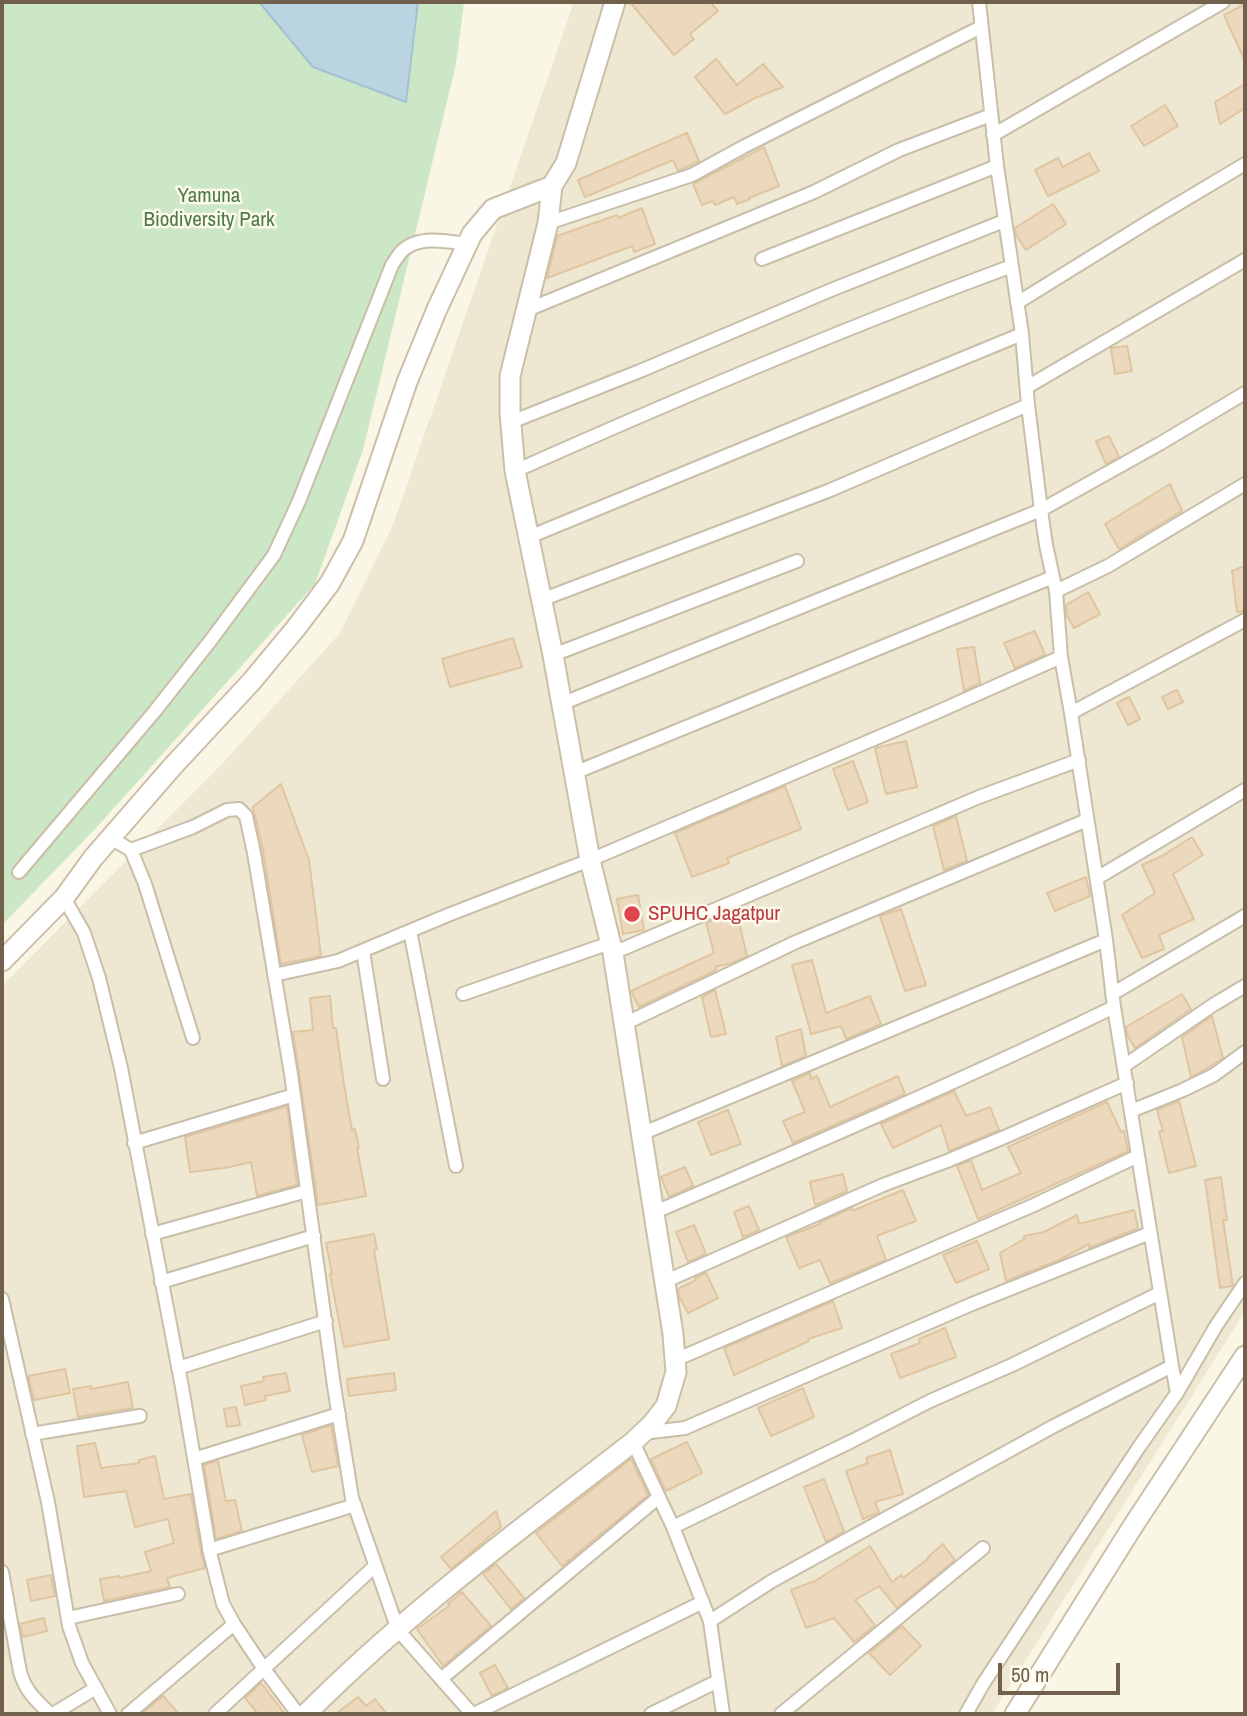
<!DOCTYPE html>
<style>
body{margin:0}
#map{position:relative;width:1247px;height:1716px;overflow:hidden;background:#faf6e5;font-family:"Archivo Narrow",sans-serif}
canvas{display:block}
.frame{position:absolute;inset:0;border:4px solid #71614c;pointer-events:none}
.scale{position:absolute;left:998px;top:1663px;width:122px;height:32px;box-sizing:border-box;border:4px solid #71614c;border-top:0;padding-left:9px;font-size:21px;line-height:24px;white-space:nowrap;color:#71614c;-webkit-text-stroke:5px #fdfaeb;paint-order:stroke}
</style>
<div id="map">
<canvas width="1247" height="1716"></canvas>
<div class="frame"></div>
<div class="scale">50 m</div>
</div>
<script>
const c = document.querySelector('canvas').getContext('2d');
c.lineJoin = 'round';
function paint(path, color) { c.fillStyle = color; c.fill(path, 'evenodd'); }
function strokePath(path, color, width, dash) { c.strokeStyle = color; c.lineWidth = width; c.lineCap = dash ? 'butt' : 'round'; c.setLineDash(dash || []); c.stroke(path); }
function drawText(font, color, halo, rows, align = 'center') {
  c.font = font + ' "Archivo Narrow",sans-serif'; c.lineWidth = 5; c.setLineDash([]); c.textBaseline = 'middle'; c.strokeStyle = halo; c.fillStyle = color; for (const [text, x, y, turn = 0] of rows) {
    c.save(); c.translate(x, y); c.rotate((+turn || 0) * Math.PI / 180); c.textAlign = isNaN(turn) ? turn : align; if (halo) c.strokeText(text, 0, 0); c.fillText(text, 0, 0); c.restore();
  }
}
paint(new Path2D(`
 M574,2H1245V1311L992,1714H2V986L223,763L340,633L393,525Z`), '#eee7d1');
paint(new Path2D(`
 M2,2H464L456,64L363,450L315,584L96,828L2,925Z`), '#cbe7c5');
const water = new Path2D(`
 M259,2H418L406,102L313,67Z`);
paint(water, '#bbd4e2');
strokePath(water, '#a2c1d3', 2);
const building = new Path2D(`
 M630,2H710L718,11L690,34L694,39L674,55Z
 M1245,4V61L1224,15Z
 M716,59L737,85L763,64L783,87L755,98L725,114L695,77Z
 M1245,84V108L1220,124L1215,102Z
 M1165,105L1178,126L1144,146L1131,126Z
 M687,133L699,161L678,171L673,160L585,197L578,180Z
 M764,147L779,186L749,198L750,199L737,204L734,197L715,205L713,201L702,205L693,184Z
 M1089,153L1099,171L1048,196L1035,170L1058,158L1063,167Z
 M1053,204L1066,224L1026,250L1016,235L1015,228Z
 M642,208L655,244L634,252L632,246L547,278L557,236L617,215L618,218Z
 M1127,346L1132,371L1115,374L1111,348Z
 M1109,436L1119,457L1106,464L1096,441Z
 M1170,484L1182,511L1119,549L1105,524Z
 M1245,566V611L1237,612L1232,571Z
 M1088,592L1100,614L1074,628L1067,616L1066,605Z
 M1035,631L1045,655L1015,668L1004,643Z
 M513,638L522,667L450,687L442,659Z
 M974,647L980,683L964,691L957,649Z
 M1177,690L1183,702L1168,709L1162,697Z
 M1129,697L1140,719L1128,725L1117,703Z
 M906,741L917,787L886,794L875,748Z
 M853,761L868,802L848,810L833,769Z
 M281,784L309,860L321,956L281,964L263,851L253,807Z
 M785,786L801,829L727,858L729,863L692,877L675,833Z
 M956,816L967,861L944,870L933,826Z
 M1192,837L1203,855L1173,874L1194,919L1159,935L1164,949L1142,958L1122,915L1155,893L1142,865L1162,856Z
 M1086,877L1090,896L1055,911L1047,893Z
 M638,895L644,930L623,934L617,899Z
 M901,909L926,985L905,991L880,916Z
 M736,910L747,956L732,963L715,967L716,970L639,1007L631,991L714,953L706,923Z
 M812,960L826,1013L870,996L881,1024L846,1039L841,1026L811,1034L792,965Z
 M715,990L726,1034L711,1037L702,997Z
 M1182,994L1191,1009L1135,1048L1127,1035L1126,1027Z
 M330,996L333,1028H336L344,1085L352,1130L355,1129L359,1148H357L366,1196L318,1205L293,1032L313,1030L310,998Z
 M1212,1016L1223,1058L1209,1067L1191,1077L1182,1037Z
 M801,1029L806,1056L782,1066L776,1037Z
 M810,1073L811,1079L817,1076L830,1107L898,1076L905,1094L793,1143L783,1121L805,1112L792,1081Z
 M954,1091L966,1116L990,1107L999,1130L949,1151L941,1125L893,1148L881,1124Z
 M1179,1101L1196,1166L1169,1173L1159,1131H1163L1157,1110Z
 M1107,1102L1121,1132L1124,1131L1128,1151L978,1219L957,1166L971,1160L982,1190L1021,1173L1008,1147Z
 M287,1106L297,1185L257,1196L251,1162L225,1168L190,1172L185,1137Z
 M728,1110L741,1144L711,1155L698,1122Z
 M685,1167L693,1186L669,1197L661,1177Z
 M843,1174L847,1191L815,1205L810,1182Z
 M1221,1177L1227,1220H1223L1233,1286L1220,1288L1205,1180Z
 M903,1190L916,1221L877,1236L886,1260L830,1283L820,1260L799,1268L786,1237L820,1224V1222L852,1208V1211Z
 M749,1206L759,1230L743,1237L734,1212Z
 M1134,1210L1138,1228L1089,1248V1244L1059,1260L1006,1281L1000,1253L1024,1239V1236L1044,1232L1077,1215L1079,1224Z
 M694,1225L706,1254L688,1262L676,1232Z
 M374,1234L377,1249L374,1250L389,1339L344,1347L330,1274H332L326,1243Z
 M977,1241L989,1269L956,1283L943,1255Z
 M706,1273L718,1298L688,1313L679,1296L678,1289L696,1280L695,1278Z
 M833,1301L842,1328L808,1339L809,1341L734,1375L724,1348Z
 M945,1328L956,1357L900,1378L891,1354L920,1343L919,1339Z
 M65,1369L70,1393L34,1400L28,1376Z
 M286,1373L290,1391L265,1396L266,1400L245,1405L241,1386L264,1381L263,1377Z
 M394,1373L396,1390L349,1396L347,1379Z
 M128,1382L133,1408L78,1417L73,1389L91,1386V1389Z
 M803,1388L814,1417L771,1436L758,1408Z
 M236,1407L240,1425L227,1427L224,1409Z
 M331,1425L338,1466L312,1472L302,1435Z
 M687,1442L702,1473L666,1491L651,1459Z
 M95,1443L101,1468L139,1463V1460L155,1456L164,1499L191,1494L201,1552L205,1568L167,1578L170,1587L104,1601L100,1579L119,1576V1578L151,1571L145,1552L174,1543L168,1519L135,1527L126,1491L84,1497L77,1446Z
 M890,1450L903,1494L875,1502L879,1512L863,1519L846,1471L868,1463L866,1458Z
 M631,1459L648,1495L562,1566L536,1533Z
 M218,1461L226,1501L235,1500L242,1531L216,1539L204,1465Z
 M824,1479L844,1531L826,1542L804,1487Z
 M496,1511L501,1527L451,1569L441,1557Z
 M943,1544L955,1560L897,1608L879,1586L855,1600L875,1625L854,1642L834,1618L806,1628L791,1590L815,1581L870,1546L892,1582L901,1575L903,1578L929,1558L928,1557Z
 M496,1564L524,1598L511,1609L483,1574Z
 M51,1575L55,1596L31,1601L27,1580Z
 M462,1592L491,1626L443,1666L417,1629L449,1606L448,1604Z
 M44,1618L47,1631L23,1637L20,1624Z
 M902,1626L921,1646L890,1675L869,1653Z
 M495,1665L508,1688L492,1696L480,1673Z
 M261,1683L285,1714H258L245,1698Z
 M163,1696L179,1714H141Z
 M358,1697L366,1706L375,1699L387,1714H336Z`);
paint(building, '#ecd9bd');
strokePath(building, '#dfc5a0', 2);
const street = new Path2D(`
 M979,2L997,166L1022,334L1028,405L1041,510L1046,545L1056,591L1061,657L1071,713L1106,940L1114,1007L1172,1366L1177,1393
 M993,135L1223,2
 M548,223L692,175L743,147L981,27
 M762,259L997,166
 M1017,303L1151,220L1245,164
 M527,310L814,192L899,150L991,115
 M1027,387L1245,260
 M511,422L640,371L831,290L1004,221
 M515,471C679,398 844,328 1012,266
 M529,537L1022,334
 M1056,591L1108,566L1245,484
 M541,600L828,491L1028,405
 M553,655L797,561
 M561,704L1041,510L1161,443L1245,393
 M1071,713L1245,620
 M574,773L1053,577
 M112,839L131,850L145,884L193,1038
 M131,850L193,827L227,810L239,809L246,816L254,853L291,1074L334,1386L352,1498L398,1630L472,1714
 M19,872L155,711L211,640L274,555L299,501L392,265C395,261 398,255 402,251C418,235 447,241 467,244
 M1097,878L1245,790
 M64,898L84,933L99,978L121,1068L182,1387L210,1553L223,1604L234,1624L264,1669L298,1714
 M410,931L456,1166
 M363,951L383,1079
 M613,953L979,797L1079,760
 M274,975L338,961L448,915L590,860L935,713L1061,657
 M463,994L610,943
 M1112,994L1245,916
 M624,1024L796,942L1087,820
 M1124,1066L1213,1005L1245,986
 M1131,1111L1183,1090L1214,1075L1245,1052
 M641,1134L1106,940
 M134,1143L294,1095
 M655,1212C809,1146 963,1080 1114,1007
 M152,1234L307,1191
 M666,1281L883,1185L947,1161L1007,1136L1127,1083
 M161,1282L314,1236
 M2,1299L48,1502L69,1626L82,1663L110,1714
 M675,1360L1034,1205L1138,1156
 M178,1368L326,1321
 M643,1433L685,1428L972,1304L1150,1233
 M32,1434L140,1416
 M633,1442L673,1527L710,1621L723,1714
 M194,1459L339,1414
 M673,1527L852,1441L930,1401L1012,1365L1160,1293
 M209,1550L355,1505
 M2,1572L20,1672C26,1692 36,1700 50,1714
 M68,1618L178,1594
 M710,1621L772,1581L1054,1426L1172,1366
 M441,1679L659,1497
 M53,1714L96,1688
 M128,1714L234,1624
 M215,1714L375,1566
 M474,1714L703,1602
 M651,1714L718,1681
 M781,1714L983,1548
 M966,1714L983,1684L1139,1447L1177,1393L1216,1326L1245,1283`);
const secondary = new Path2D(`
 M2,961L64,898L93,858L173,766L252,681L296,628L330,583L353,541L407,382L437,309L472,234L493,209L552,186L566,163L615,2
 M306,1714C406,1613 521,1529 633,1442L652,1424L666,1406L676,1372L673,1334L613,953L590,860L553,655L515,471L510,413V376L548,223L552,186
 M1015,1714L1133,1526L1245,1356`);
strokePath(street, '#c8beaa', 16);
strokePath(secondary, '#cbbfa8', 23);
strokePath(street, '#fff', 12);
strokePath(secondary, '#fff', 19);
for (const [x, y, r, color] of [
 [632,914,9,"#e0444e"]
]) { const dot = new Path2D(); dot.arc(x, y, r, 0, 2 * Math.PI); c.fillStyle = color; c.fill(dot); strokePath(dot, '#fdfaeb', 2.5); }
drawText('21px', '#4d7b48', '#fdfaeb', [
 ["Yamuna",209,196],
 ["Biodiversity Park",209,220]
]);
drawText('21px', '#be3a42', '#fdfaeb', [
 ["SPUHC Jagatpur",648,914]
], 'left');
</script>
